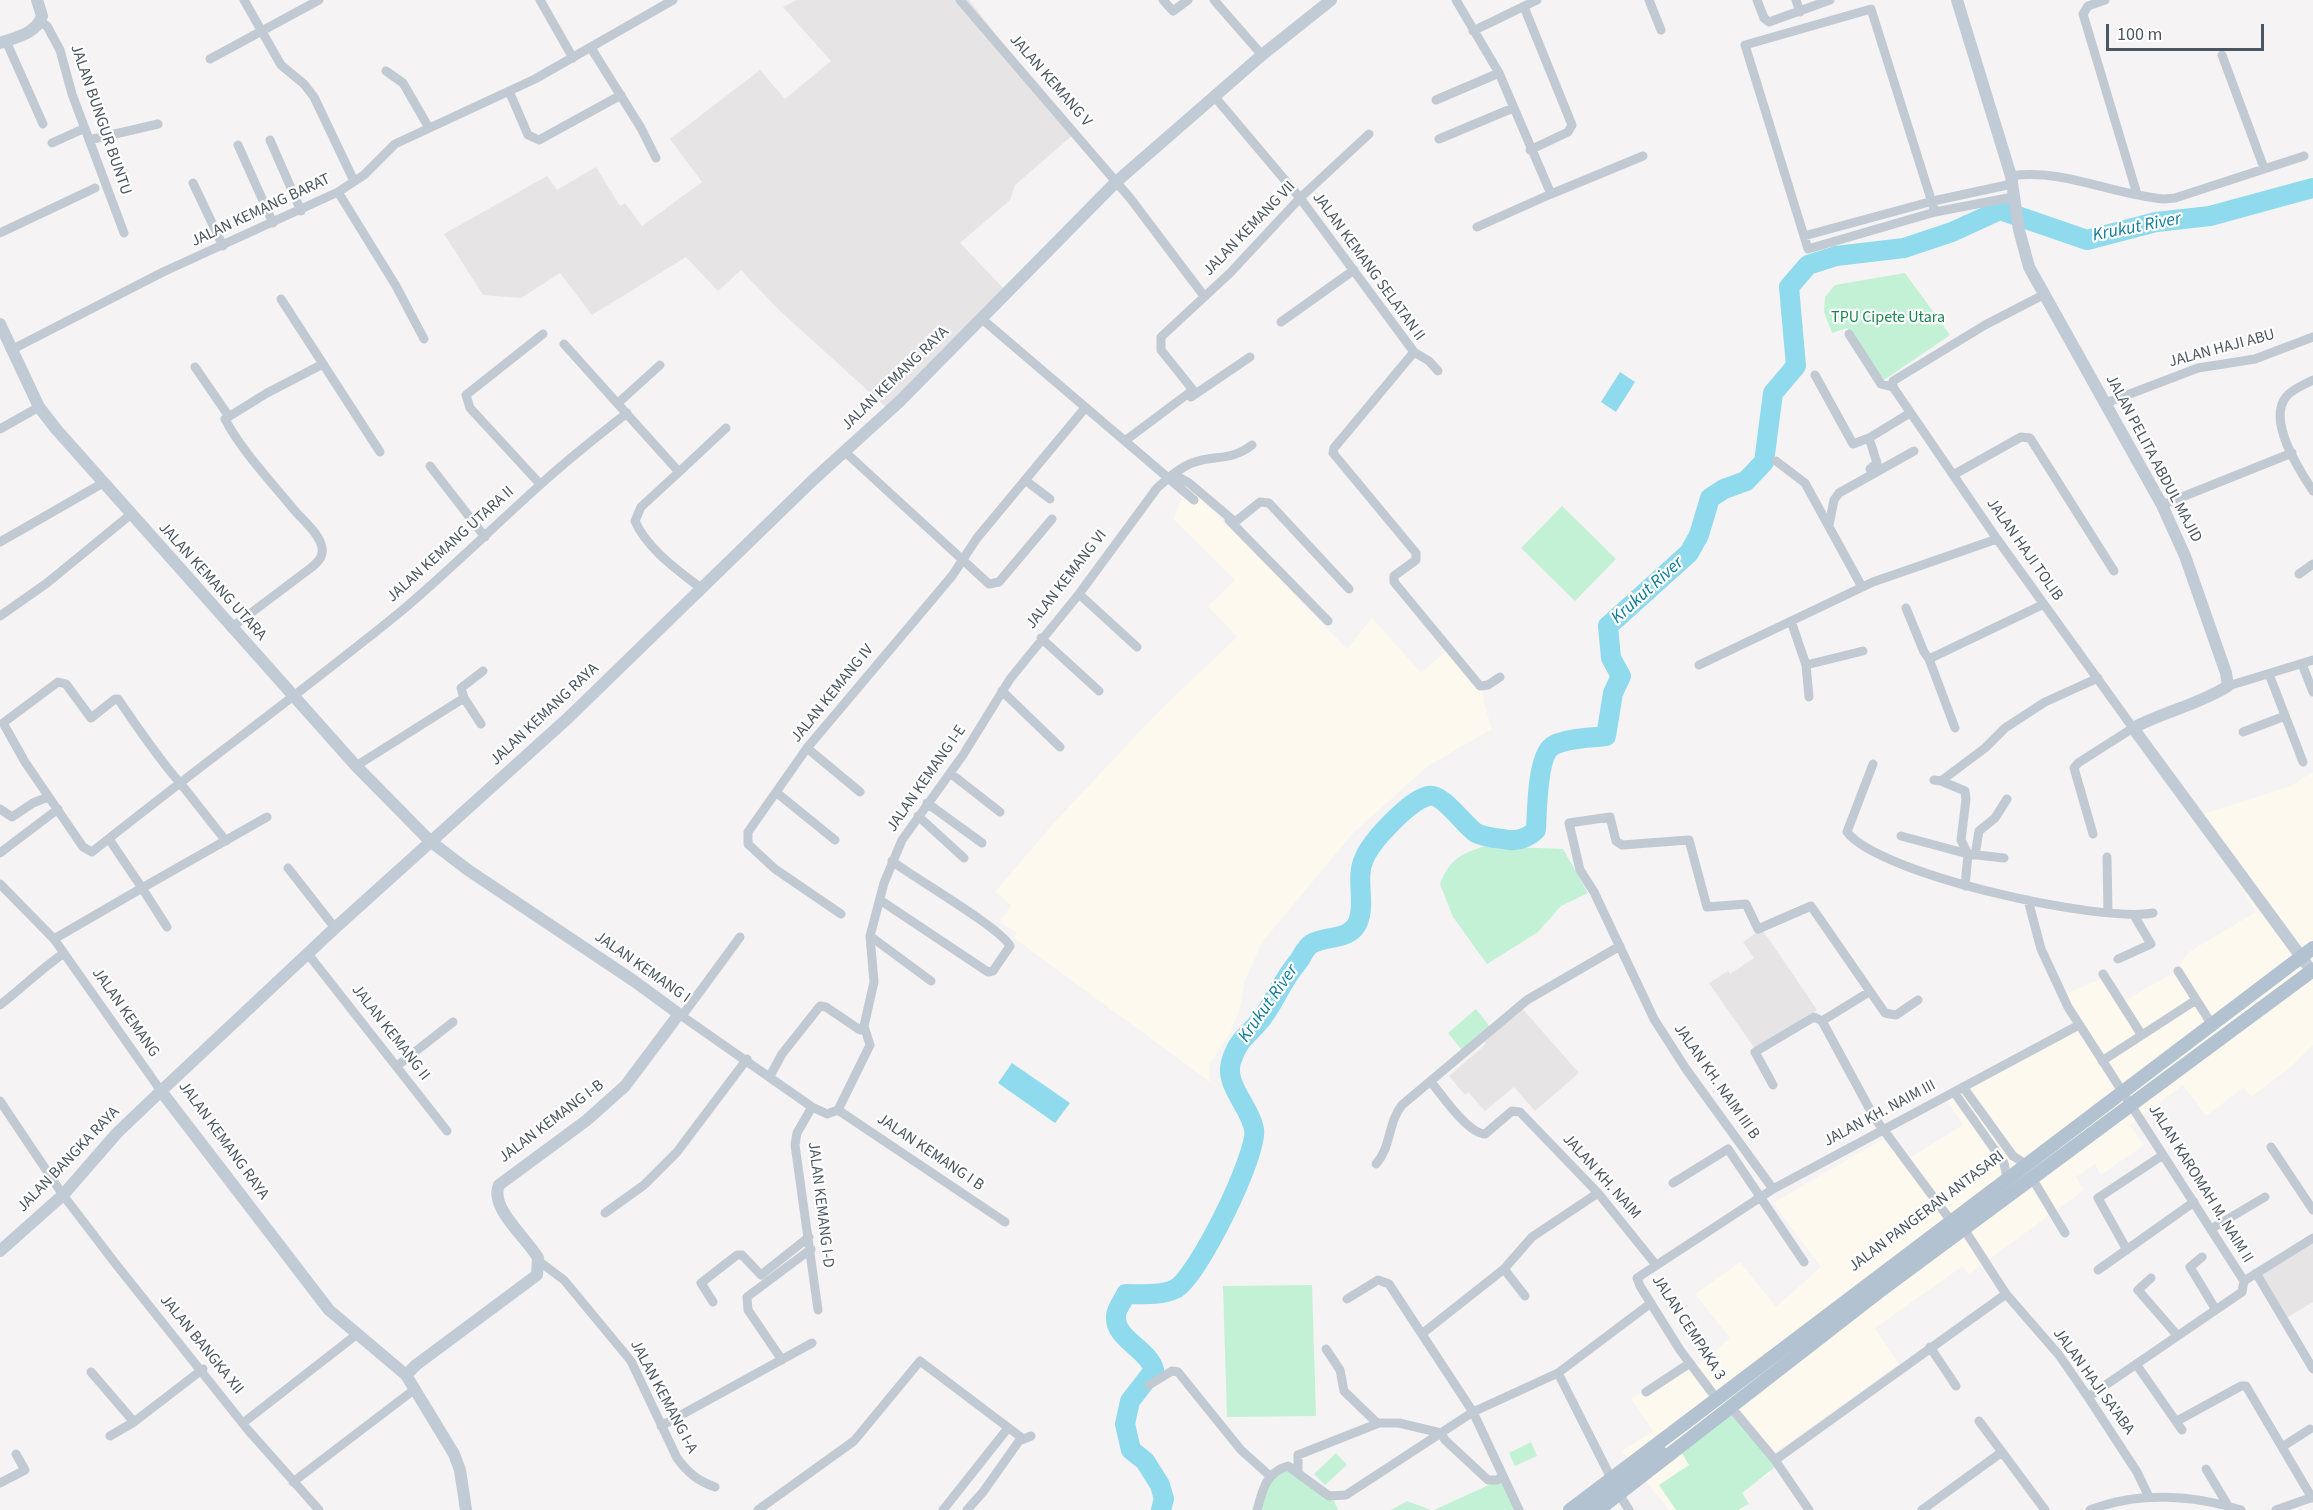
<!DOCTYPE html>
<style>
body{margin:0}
#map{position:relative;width:2313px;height:1510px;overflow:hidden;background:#f5f3f3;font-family:"Source Sans 3",sans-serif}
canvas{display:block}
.scale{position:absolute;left:2106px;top:24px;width:158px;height:27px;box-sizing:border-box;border:3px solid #4a5661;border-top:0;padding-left:8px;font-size:18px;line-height:21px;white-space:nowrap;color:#4a5661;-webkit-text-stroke:4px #fff;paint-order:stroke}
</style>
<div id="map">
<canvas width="2313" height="1510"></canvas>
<div class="scale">100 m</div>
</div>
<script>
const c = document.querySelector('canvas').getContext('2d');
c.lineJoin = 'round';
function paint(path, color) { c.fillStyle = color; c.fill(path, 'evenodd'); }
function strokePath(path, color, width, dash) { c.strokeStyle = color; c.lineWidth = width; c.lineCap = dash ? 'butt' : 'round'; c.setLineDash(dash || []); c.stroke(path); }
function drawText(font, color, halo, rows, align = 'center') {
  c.font = font + ' "Source Sans 3",sans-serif'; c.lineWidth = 4.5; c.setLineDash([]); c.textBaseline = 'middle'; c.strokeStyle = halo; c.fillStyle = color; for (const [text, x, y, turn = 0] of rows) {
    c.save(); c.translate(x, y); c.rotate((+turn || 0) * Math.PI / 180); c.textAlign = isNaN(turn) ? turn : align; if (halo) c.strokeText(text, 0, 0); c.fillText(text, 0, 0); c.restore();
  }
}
paint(new Path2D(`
 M1188,485L1347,649L1372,618L1421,673L1446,651L1483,692L1484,703L1492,729L1428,766L1353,833L1263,941L1245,980L1241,1004L1231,1032L1210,1063V1082L1015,939L1016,932L1000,922L1011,905L995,892L1052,825L1159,711L1237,637L1208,606L1235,580L1173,519Z
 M2313,772V1045L2292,1066L2251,1097L2244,1087L2206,1116L2183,1085L2130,1125L2144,1145L2101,1175L2095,1164L2076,1177L2084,1190L1969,1274L1963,1266L1875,1328L1899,1364L1763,1461L1771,1474L1739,1491L1746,1507L1741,1510H1669L1622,1451L1653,1431L1631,1398L1699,1364L1730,1338L1695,1294L1740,1262L1776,1307L1821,1267L1773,1203L1883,1139L1906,1160L1963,1125L1946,1099L2077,1030L2060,996L2110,975L2124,1001L2173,973L2189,952L2256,912L2197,816L2291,786Z`), '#fdf9ef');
paint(new Path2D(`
 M797,0H969L1074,134L1015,185L1010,200L960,243L1004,289L887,408L779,310L741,270L718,291L686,257L592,315L560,273L521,298L483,295L444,234L547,176L557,190L596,167L620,206L625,203L642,226L702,182L670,139L760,70L785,99L831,61L783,7Z
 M1762,929L1817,1010L1755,1049L1709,983L1728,971L1730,974L1754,958L1743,942Z
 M1521,1007L1579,1073L1535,1111L1514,1087L1485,1111L1468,1092L1465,1095L1449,1076L1486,1044L1484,1040Z
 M2313,1241V1302L2286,1318L2258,1273Z`), '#e6e4e5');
paint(new Path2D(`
 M1905,273L1950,335L1884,380L1847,328L1832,333L1824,312L1825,297L1835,285Z
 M1562,506L1616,559L1575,601L1521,548Z
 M1485,846L1563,849L1588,893L1561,906L1538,932L1487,964L1453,917L1440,884C1451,858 1459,855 1485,846Z
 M1476,1009L1490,1027L1462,1050L1448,1033Z
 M1312,1285L1316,1416L1227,1417L1223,1286Z
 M1731,1411L1775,1467L1742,1493L1749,1504L1738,1510H1676L1659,1485L1689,1465L1680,1450Z
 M1531,1442L1537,1456L1515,1466L1509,1453Z
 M1336,1453L1347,1465L1325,1485L1314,1474Z
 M1289,1469L1326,1498L1334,1501L1338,1510H1261C1265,1491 1268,1475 1289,1469Z
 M1502,1479L1515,1510H1434Z
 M1407,1501L1431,1510H1391Z`), '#c3f1d5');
paint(new Path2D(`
 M1620,372L1635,382L1616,412L1601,402Z
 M1012,1063L1070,1103L1055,1123L998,1083Z`), '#90daee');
strokePath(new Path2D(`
 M1161,1510L1164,1499L1160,1485L1145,1461L1131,1450L1125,1424L1130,1401L1154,1370C1149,1349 1114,1339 1116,1316C1116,1309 1123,1301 1126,1294C1142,1294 1160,1296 1175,1289C1197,1279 1259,1152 1254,1129C1250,1106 1222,1083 1232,1059C1239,1039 1246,1037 1258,1023C1273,1007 1281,981 1298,962C1302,957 1305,948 1311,944C1326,935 1350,941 1358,922C1366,903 1355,878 1364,859C1371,841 1409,801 1428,796C1442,792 1463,824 1476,833C1484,837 1494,838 1503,839C1515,842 1527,839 1536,830C1537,812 1537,753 1554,745C1568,738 1591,738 1606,736L1613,693L1621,676L1611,658L1608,626L1689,553L1699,535L1710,498L1724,489L1746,481L1764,462L1773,393L1796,366L1789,287L1808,265L1836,256L1904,248L1952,232L2000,210L2087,240L2156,222L2210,216L2313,188`), '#90daee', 20);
strokePath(new Path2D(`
 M244,0L281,65L304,84L314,97L354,181
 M540,0L573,58
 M960,0L1130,198L1204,296
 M1163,0L1173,11L1188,0
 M1214,0L1262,55
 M1456,0L1499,73L1551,194L1643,156
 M1649,0L1661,30
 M1757,0L1764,18L1769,22L1830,0
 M1796,0L1800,12
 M2105,0L2088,6L2083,14L2137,194
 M1524,7L1572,125L1568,132L1530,150
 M40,22L47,26L60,50L72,94L124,233
 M1473,31L1537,0
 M6,41L43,124
 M591,48L641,128L656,158
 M2222,55L2264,168
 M210,59L319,0
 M386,71L403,83L429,128
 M509,91L528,135L539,140L621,95
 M1214,96L1300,198L1414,352L1429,361L1438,371
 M1436,100L1499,73
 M1439,139L1513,108
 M89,140L158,124
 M270,140L301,211
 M52,143L85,128
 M238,145L273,223
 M2011,176C2064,168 2112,195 2164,199L2175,198L2304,156
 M193,183L223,246
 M338,192L396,286L424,339
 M1935,212L1871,9L1745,45L1808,249L1935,212L2013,197
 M1477,227L1551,194
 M0,233L95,188
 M1804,236L1933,201L2012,184
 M281,299L380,452
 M982,319L1194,500
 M1281,322L1354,270
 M1849,334L1881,384L1893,387
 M564,344L679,472L641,507L635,521C647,549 679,571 702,589
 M11,350L163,272L338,192L364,175L395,144L535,79L673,0
 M1414,352L1334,448L1333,453L1416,553V560L1394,576V582L1480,686L1488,685L1500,677
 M195,367L228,415
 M1815,375L1853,444L1869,438L1910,413
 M2313,380C2304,385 2292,389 2286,397C2267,421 2299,470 2313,491
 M1893,387L1997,539L2133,728L2078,763L2074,768L2093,834
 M1893,387V381L1985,325L2043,295
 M1191,397L1250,357
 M618,403L660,365
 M2106,403L2198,368L2255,359L2313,337
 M0,429L39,407
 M1869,438L1877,463L1870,469
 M1126,440L1193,390L1161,350V337L1230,273L1300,198L1369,134
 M844,451L989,584L999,582L1052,519
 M1776,461L1805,483L1862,587
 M430,466L485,537
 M679,472L726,428
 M1173,474L1189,483L1235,522L1260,502L1269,503L1349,589
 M1953,475L2021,437L2030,438L2114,571
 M1025,480L1050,499
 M540,484L470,408L466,395L543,334
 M2162,505L2292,453
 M1229,520L1328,621
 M1829,525L1834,500L1839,493L1914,451
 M0,542L103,483
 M2299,574L2313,564
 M1079,594L1137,647
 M1906,608L1924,652L1929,659
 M0,616L47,583L130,515
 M1791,621L1806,665L1809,697
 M231,628L312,567C319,561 325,555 321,544C317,532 304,521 295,511C274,485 240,449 225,419L267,393L323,364
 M1041,638L1099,691
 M2302,664L2313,692
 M1699,665L1873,582L1997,539
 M1806,665L1863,651
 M2269,674L2303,762
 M2228,686L2313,660
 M1002,691L1060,747
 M464,698L481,724
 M1955,728L1929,659L2044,604
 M2243,732L2285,716
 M807,748L860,792
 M1873,764L1847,832C1880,875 2101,923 2153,913
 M356,766L464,698L461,688L483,671
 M950,773L1000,812
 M1934,780L1941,781L1985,748L2005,728L2045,702L2098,678
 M1941,781L1965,791L1966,799L1961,840L1968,854L1965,886
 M777,793L835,840
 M927,803L982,843
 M0,809L12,817L33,803L48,797
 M918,816L964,858
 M1901,836L1968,854L2004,858
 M109,839L142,888L267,817
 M226,841L181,784L180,783C157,757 138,728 118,699H115L91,718L66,684L58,682L3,723L25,762L83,847L92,852C193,771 298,695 399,613C448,572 493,527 540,485C568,459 598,436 627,413
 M0,853L58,809
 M1975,855L1979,831L1995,818L2007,799
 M2107,857L2108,912
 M288,868L335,928
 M0,884L54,939
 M880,900L988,972L993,971L1010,946C1001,928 914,878 892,861
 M2028,900L2041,949L2068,1007L2244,1281
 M841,914L775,869L748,844V832L807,748L952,576L977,538L1085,408
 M870,936L931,981
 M308,954L447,1131
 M2118,959L2151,944L2135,917
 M2178,971L2209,1020
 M2103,974L2141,1034
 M0,1005C22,988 41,969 64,953
 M679,1014L812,1107L827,1114L838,1110
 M682,1016L740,937
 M1822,1021L1874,1117L1948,1217
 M1822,1021L1869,992
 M2102,1061L2196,1000
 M397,1066L453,1022
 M770,1076L782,1054L820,1006L826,1007L860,1030
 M1431,1082C1442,1095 1468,1134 1485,1134L1512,1111L1520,1112L1598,1193L1656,1265
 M1773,1085L1755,1052L1814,1017L1822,1021
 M1963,1087L2013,1156L2021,1161
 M161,1091L54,939L142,888L167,927
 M1954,1092L2004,1163L2006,1173
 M0,1101L63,1195L115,1263L248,1430L319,1510
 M812,1107L797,1133L795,1145L818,1310
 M838,1110L870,1045L864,1026L874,982L870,936L884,883L902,840L963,755L1010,679L1079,594L1157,488C1167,479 1179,468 1192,463C1215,454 1230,462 1252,445
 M838,1110L1005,1222
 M2271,1147L2313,1210
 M1376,1164C1392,1146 1387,1124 1402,1105L1527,1000L1620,946
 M2032,1178L2065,1233
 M1673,1183L1728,1149L1804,1262
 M1773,1189L1686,1069L1654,1019L1594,892L1580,870L1569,823L1610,817L1616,841L1622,845L1689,840L1707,907L1746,904L1758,929L1811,906L1885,1013L1896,1015L1918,1000
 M605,1213L644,1185L677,1152L747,1059
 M1964,1229L2006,1294L2059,1355L2088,1397L2137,1472L2149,1497
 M2211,1229L2265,1197
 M2127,1250L2098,1198L2163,1155
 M2202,1257L2190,1267L2216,1310
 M540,1262L564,1280L631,1361L677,1458C688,1473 698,1481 715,1487
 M1504,1269L1525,1296
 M2098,1270L2194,1202
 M2256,1273L2313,1369
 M2151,1278L2138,1290L2177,1335
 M1347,1299L1378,1280L1389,1284L1473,1412L1519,1510
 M713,1302L701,1283L737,1255H742L761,1275L809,1237
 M1423,1333L1504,1269L1532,1237L1598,1193
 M1930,1347L1956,1386
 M1326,1349L1340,1370L1344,1391L1377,1423
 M782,1360L748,1310L747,1297L811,1249
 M2136,1364L2182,1430
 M91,1372L134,1422
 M1558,1373L1609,1474
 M1149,1385L1172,1371L1178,1372L1241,1450L1270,1476
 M1646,1392L1690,1363
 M1713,1394L1680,1350L1640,1286L1637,1278L1773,1189L2079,1025
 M2088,1397L2242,1292L2244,1281L2313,1238
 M1730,1406L1775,1460L1809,1510
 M1979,1421L2045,1510
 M2177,1421L2241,1386H2246L2312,1498
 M243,1423L356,1335
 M661,1426L812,1343
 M110,1436L134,1422L203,1369
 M2282,1447L2310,1429
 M1775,1460L2006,1294
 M2206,1469L2227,1504
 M1298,1472V1455L1379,1423H1399L1441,1433L1445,1440L1488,1480H1497L1503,1476
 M293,1482L415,1389
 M0,1483L25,1470L16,1454
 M1619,1494L1629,1510
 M758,1510L854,1441L920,1361L1022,1438
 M943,1510L1008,1428
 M967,1510L983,1492L1019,1441L1031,1436
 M1257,1510C1263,1490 1265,1473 1288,1466L1329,1496L1346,1495L1473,1412L1558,1373L1651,1303
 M1922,1510L2002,1452
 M2090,1510C2138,1491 2194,1495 2241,1510
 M2276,1510L2313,1497`), '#c1cad2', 9);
strokePath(new Path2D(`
 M1957,0L2011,176L2019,230L2029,267L2162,505L2185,556L2226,673L2228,686C2200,704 2163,712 2133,728L2313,973
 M0,43C16,37 36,34 42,16L37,0
 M0,324L39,407L56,429L356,766L430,841L468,870L634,981L679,1014L625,1086L587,1120L499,1185C489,1208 527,1238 538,1258L537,1275L416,1365L406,1375
 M161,1091L329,1310L406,1375L454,1454L460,1470L466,1510
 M0,1251L63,1195L117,1133L161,1091L335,928L568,718L813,480L899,402L1116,182L1262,55L1331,0`), '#c1cbd6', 12);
strokePath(new Path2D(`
 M1598,1510L1885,1287L2313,970`), '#b3c2d1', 14);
strokePath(new Path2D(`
 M1570,1510L2313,948
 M1586,1510L1660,1452`), '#b3c2d1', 14);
drawText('16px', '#4a5661', '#fff', [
 ["JALAN KEMANG V",1050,81,49],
 ["JALAN BUNGUR BUNTU",100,120,71],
 ["JALAN KEMANG BARAT",261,211,-25],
 ["JALAN KEMANG VII",1250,229,-46],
 ["JALAN KEMANG SELATAN II",1368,267,54],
 ["JALAN HAJI ABU",2222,349,-15],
 ["JALAN KEMANG RAYA",896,379,-44],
 ["JALAN PELITA ABDUL MAJID",2153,459,62],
 ["JALAN KEMANG UTARA II",451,545,-42],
 ["JALAN HAJI TOLIB",2024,550,55],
 ["JALAN KEMANG VI",1067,580,-52],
 ["JALAN KEMANG UTARA",212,582,48],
 ["JALAN KEMANG IV",833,694,-51],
 ["JALAN KEMANG RAYA",545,715,-43],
 ["JALAN KEMANG I-E",927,779,-55],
 ["JALAN KEMANG I",642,968,35],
 ["JALAN KEMANG",125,1013,55],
 ["JALAN KEMANG II",390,1033,52],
 ["JALAN KH. NAIM III B",1716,1082,55],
 ["JALAN KH. NAIM III",1880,1114,-28],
 ["JALAN KEMANG I-B",552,1122,-37],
 ["JALAN KEMANG RAYA",223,1141,54],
 ["JALAN KEMANG I B",930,1153,34],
 ["JALAN BANGKA RAYA",69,1160,-46],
 ["JALAN KH. NAIM",1601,1177,48],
 ["JALAN KAROMAH M. NAIM II",2200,1184,58],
 ["JALAN KEMANG I-D",820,1205,83],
 ["JALAN PANGERAN ANTASARI",1927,1212,-37],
 ["JALAN CEMPAKA 3",1688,1328,57],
 ["JALAN BANGKA XII",201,1345,51],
 ["JALAN HAJI SA'ABA",2093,1382,54],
 ["JALAN KEMANG I-A",663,1397,62]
]);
drawText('16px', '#17864f', '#fff', [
 ["TPU Cipete Utara",1888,318]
]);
drawText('italic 18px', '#0c7c9b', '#fff', [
 ["Krukut River",2137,228,-11],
 ["Krukut River",1648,591,-42],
 ["Krukut River",1269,1004,-55]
]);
</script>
